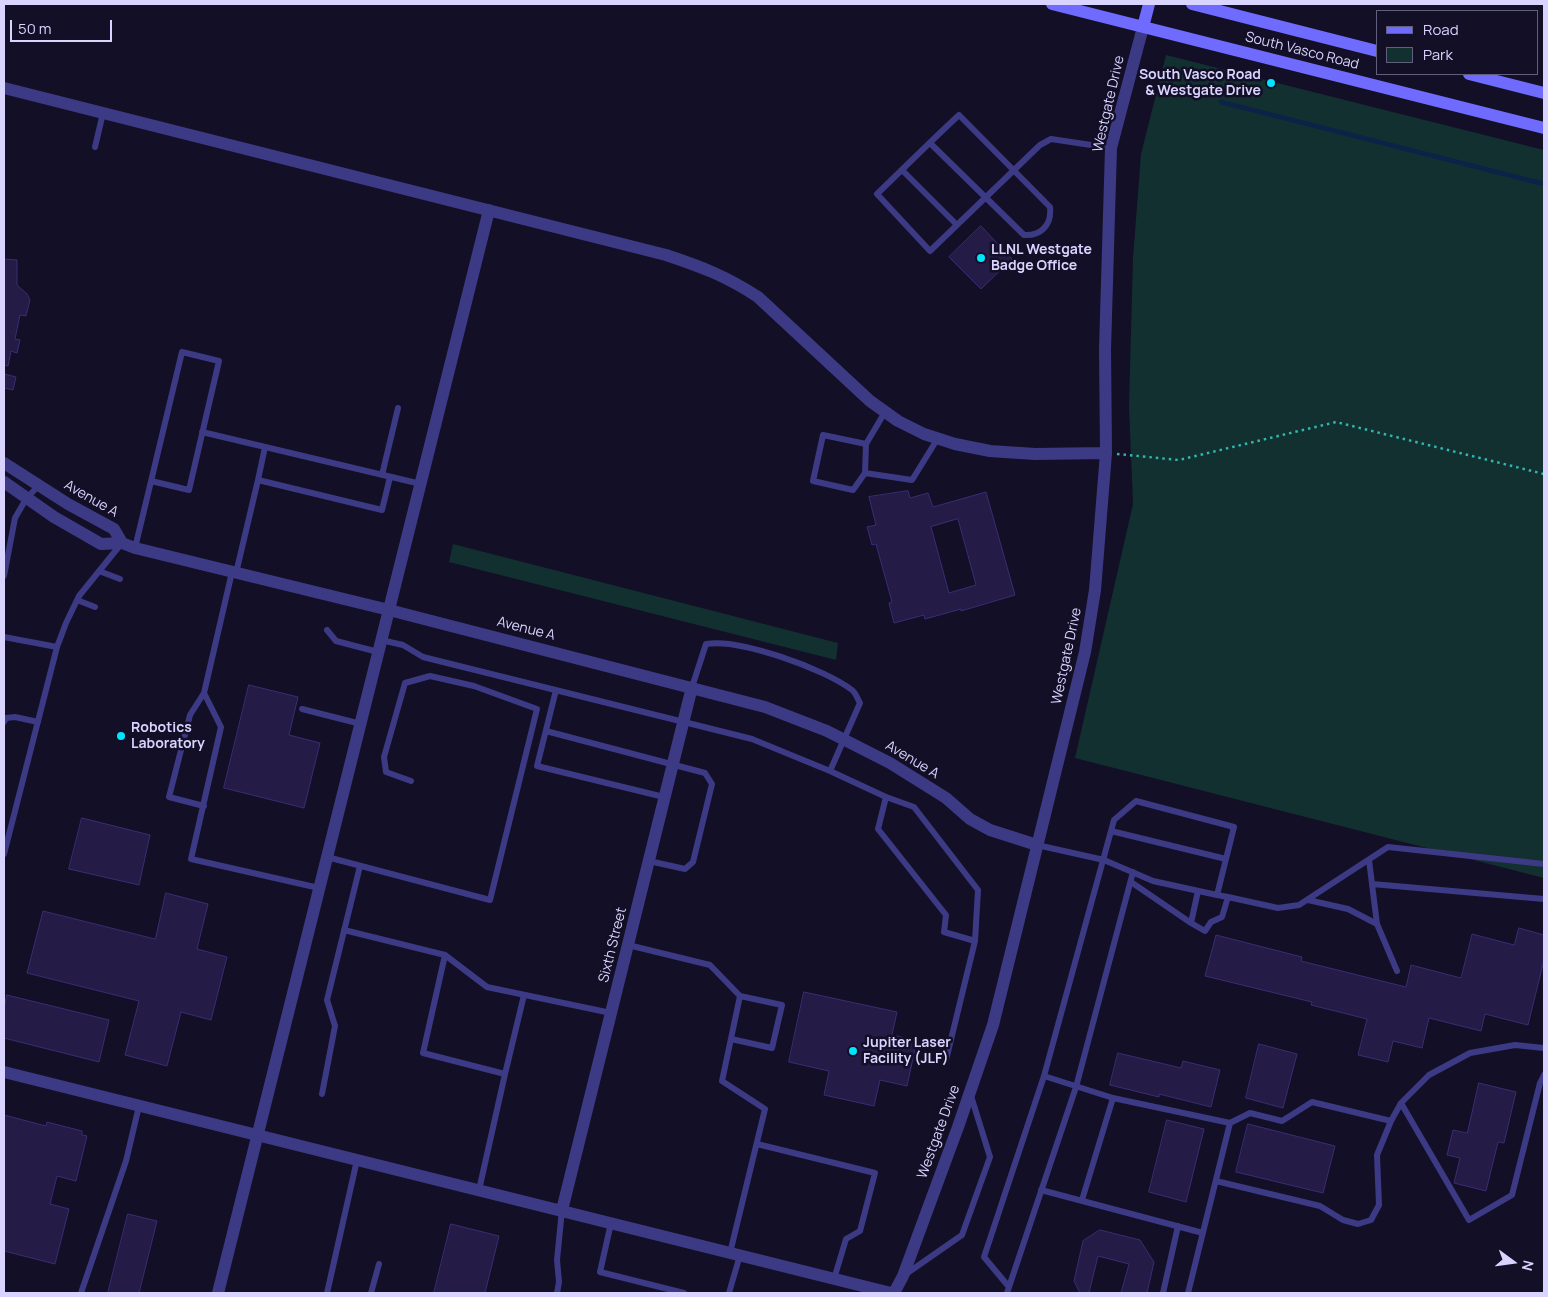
<!DOCTYPE html>
<style>
body{margin:0}
#map{position:relative;width:1548px;height:1297px;overflow:hidden;background:#130f26;font-family:Manrope,sans-serif}
canvas{display:block}
.frame{position:absolute;inset:0;border:5px solid #d9d4ff;pointer-events:none}
.legend{position:absolute;left:1376px;top:10px;width:162px;height:65px;box-sizing:border-box;background:#130f26;border:1px solid #625e7d;margin:0;padding:6px 9px;list-style:none;font-size:15px;color:#d9d4ff}
.legend li{display:flex;align-items:center;gap:10px;height:25px}
.legend b{width:25px;border:1px solid #625e7d}
.north{position:absolute;left:1488px;top:1237px;width:50px;height:50px;-webkit-text-stroke:4px #130f26;paint-order:stroke;rotate:104deg;font-size:14px;font-weight:700;line-height:20px;text-align:center;color:#d9d4ff}
.north::after{content:'';display:block;margin:auto;width:18px;height:22px;background:#d9d4ff;clip-path:polygon(50% 0,100% 100%,50% 72%,0 100%)}
.scale{position:absolute;left:10px;top:20px;width:102px;height:22px;box-sizing:border-box;border:2px solid #d9d4ff;border-top:0;padding-left:6px;font-size:15px;line-height:18px;white-space:nowrap;color:#d9d4ff;-webkit-text-stroke:4px #130f26;paint-order:stroke}
</style>
<div id="map">
<canvas width="1548" height="1297"></canvas>
<div class="frame"></div>
<ul class="legend">
<li><b style="height:6px;background:#6f6bff"></b>Road</li>
<li><b style="height:14px;background:#12302f"></b>Park</li>
</ul>
<div class="north">N</div>
<div class="scale">50 m</div>
</div>
<script>
const c = document.querySelector('canvas').getContext('2d');
c.lineJoin = 'round';
function paint(path, color) { c.fillStyle = color; c.fill(path, 'evenodd'); }
function strokePath(path, color, width, dash) { c.strokeStyle = color; c.lineWidth = width; c.lineCap = dash ? 'butt' : 'round'; c.setLineDash(dash || []); c.stroke(path); }
function drawText(font, color, halo, rows, align = 'center') {
  c.font = font + ' Manrope,sans-serif'; c.lineWidth = 5; c.setLineDash([]); c.textBaseline = 'middle'; c.strokeStyle = halo; c.fillStyle = color; for (const [text, x, y, turn = 0] of rows) {
    c.save(); c.translate(x, y); c.rotate((+turn || 0) * Math.PI / 180); c.textAlign = isNaN(turn) ? turn : align; if (halo) c.strokeText(text, 0, 0); c.fillText(text, 0, 0); c.restore();
  }
}
paint(new Path2D(`
 M1166,55L1544,150V878L1075,758L1133,504L1129,406L1133,258L1141,154Z
 M453,544L838,643L836,660L449,562Z`), '#12302f');
strokePath(new Path2D(`
 M1221,102L1544,184`), '#0c2248', 4.5);
const building = new Path2D(`
 M981,226L1012,259L981,289L949,257Z
 M4,259L17,260V285L27,294L30,300L26,316L20,315L15,339L20,340L17,353L11,351L8,366L4,365Z
 M4,374L16,377L13,390L4,388Z
 M908,491L910,498L928,493L933,507L986,492L1015,595L961,611V609L925,619L924,615L894,623L889,603L892,602L876,544L872,545L867,527L876,525L869,497ZM958,519L976,585L949,593L931,527Z
 M249,685L298,697L289,735L320,743L304,808L224,788Z
 M82,818L150,835L139,885L69,869Z
 M166,893L208,904L197,949L227,957L211,1020L181,1012L167,1066L125,1055L139,1001L27,973L43,911L155,939Z
 M1519,928L1544,935V960L1528,1025L1485,1014L1481,1031L1429,1018L1422,1048L1393,1041L1388,1062L1358,1055L1367,1019L1311,1005L1312,1002L1205,976L1216,935L1302,957L1301,961L1406,987L1411,965L1461,978L1472,934L1514,945Z
 M804,992L897,1012L892,1035L917,1040L907,1086L880,1080L874,1106L824,1095L829,1071L789,1062Z
 M7,995L109,1020L99,1062L4,1038V1009Z
 M1259,1044L1297,1054L1283,1108L1246,1098Z
 M1118,1053L1181,1068L1183,1061L1220,1070L1211,1107L1159,1094V1097L1110,1085Z
 M1479,1083L1516,1092L1504,1143L1498,1142L1486,1191L1454,1183L1460,1158L1447,1155L1453,1130L1467,1133Z
 M4,1115L46,1126L47,1122L82,1131V1135L87,1136L76,1181L57,1176L50,1204L69,1209L55,1264L4,1251Z
 M1167,1120L1204,1129L1186,1202L1149,1192Z
 M1248,1124L1335,1146L1323,1193L1236,1172Z
 M128,1214L157,1221L139,1293H108Z
 M451,1224L499,1236L485,1293H434Z
 M1100,1230L1140,1240L1154,1262L1147,1293H1121L1129,1264L1098,1256L1089,1293H1080L1074,1281L1083,1241Z`);
paint(building, '#241b47');
strokePath(building, '#3b2d73', 1);
strokePath(new Path2D(`
 M1117,454L1179,460L1336,422L1544,474`), '#2fb8b0', 2.5, [2.5, 4]);
strokePath(new Path2D(`
 M930,143L1024,235C1041,236 1052,225 1050,207L959,115C931,141 904,168 877,194L930,251L1040,145L1051,139L1111,148
 M95,147L103,113
 M902,170L957,225
 M202,432L421,484
 M866,444L823,435L813,481L853,490L865,473L866,444L885,412
 M865,473L912,480L938,438
 M382,475L398,408
 M258,480L265,447
 M135,548L182,352L219,361L189,490L151,481
 M99,571L120,579
 M236,573L258,480L382,510L390,477
 M4,576L15,518L26,499L39,485
 M77,600L95,607
 M327,630L336,641L378,652
 M4,637L57,647
 M381,640L403,645L423,657L752,739L830,771
 M692,687L706,644C739,638 825,669 852,690C856,693 857,698 860,703L830,771L886,797L878,829L946,915L944,932L975,941L978,890L914,807L886,797
 M556,690L537,766L664,797
 M204,693L221,727L191,859L319,888
 M302,709L361,724
 M4,722L6,718L15,717L38,722
 M546,731L705,773L712,784L693,862L685,869L649,861
 M204,806L169,797L190,715L204,693L232,572
 M1111,831L1226,859
 M4,854L57,647L66,623L79,596L121,544
 M327,857L490,900L537,709L474,686L430,676L405,683L384,757L386,772L411,781
 M1131,882L1191,923L1198,891
 M1372,884L1544,899
 M1228,897L1278,908L1299,905L1388,847L1544,864
 M1308,900L1348,909L1377,924L1369,860
 M1191,923L1205,931L1211,922L1222,917L1228,897L1217,895
 M1377,924L1397,971
 M344,930L445,955L423,1053L505,1074L479,1190
 M628,945L710,965L740,996L722,1081L765,1109L730,1253
 M445,955L487,987L611,1013
 M731,1039L772,1048L782,1005L740,996
 M946,1060L975,941
 M505,1074L524,995
 M1044,1076L1113,1098L1082,1200
 M322,1094L335,1026L327,1000L360,866
 M1113,1098L1230,1123L1250,1113L1282,1121L1312,1102L1391,1121
 M1401,1103L1469,1220L1512,1195L1540,1083L1544,1075
 M757,1144L875,1173L860,1231L846,1239L834,1279
 M1216,1181L1320,1206L1343,1220L1358,1224L1371,1220L1379,1205L1377,1155L1391,1121L1401,1103L1429,1075L1470,1053L1515,1045L1544,1048
 M1041,1190L1203,1233
 M611,1223L600,1272L684,1293
 M906,1274L962,1235L990,1157L971,1096
 M1009,1287L1076,1087L1133,872
 M81,1293L126,1161L139,1106
 M327,1293L357,1160
 M371,1293L379,1264
 M557,1293L559,1282L557,1260L562,1210
 M729,1293L740,1255
 M1007,1293L1009,1287L984,1257L1044,1076L1114,820L1136,801L1234,827L1217,895L1153,881L1104,860L1037,845
 M1163,1293L1178,1226
 M1188,1293L1230,1123`), '#3d3a85', 6);
strokePath(new Path2D(`
 M4,88L666,255C702,267 726,276 758,297L870,401L898,421L924,434L955,444L990,451L1035,454L1106,453
 M4,463L68,504L114,529L122,543
 M4,482L54,517L101,544L122,543L135,548L389,610L765,707L827,731L890,763L946,798L970,819L990,830L1037,845
 M4,1072L891,1293
 M562,1210L692,687
 M218,1293L489,210
 M894,1293L903,1276L958,1127L993,1025L1085,652L1095,590L1106,453L1105,349L1111,148L1143,27`), '#3d3a85', 12);
strokePath(new Path2D(`
 M1052,4L1544,128
 M1192,4L1377,51
 M1143,27L1149,4
 M1469,74L1544,93`), '#6f6bff', 12);
for (const [x, y, r, color] of [
 [1271,83,5,"#00e5ff"],
 [981,258,5,"#00e5ff"],
 [121,736,5,"#00e5ff"],
 [853,1051,5,"#00e5ff"]
]) { const dot = new Path2D(); dot.arc(x, y, r, 0, 2 * Math.PI); c.fillStyle = color; c.fill(dot); strokePath(dot, '#130f26', 2); }
drawText('14px', '#d9d4ff', '#130f26', [
 ["South Vasco Road",1302,51,14],
 ["Westgate Drive",1109,104,-77],
 ["Avenue A",91,499,30],
 ["Avenue A",526,629,14],
 ["Westgate Drive",1067,656,-78],
 ["Avenue A",912,760,31],
 ["Sixth Street",613,945,-76],
 ["Westgate Drive",939,1132,-70]
]);
drawText('bold 14px', '#d9d4ff', '#130f26', [
 ["South Vasco Road",1261,75,"right"],
 ["& Westgate Drive",1261,91,"right"],
 ["LLNL Westgate",991,250],
 ["Badge Office",991,266],
 ["Robotics",131,728],
 ["Laboratory",131,744],
 ["Jupiter Laser",863,1043],
 ["Facility (JLF)",863,1059]
], 'left');
</script>
